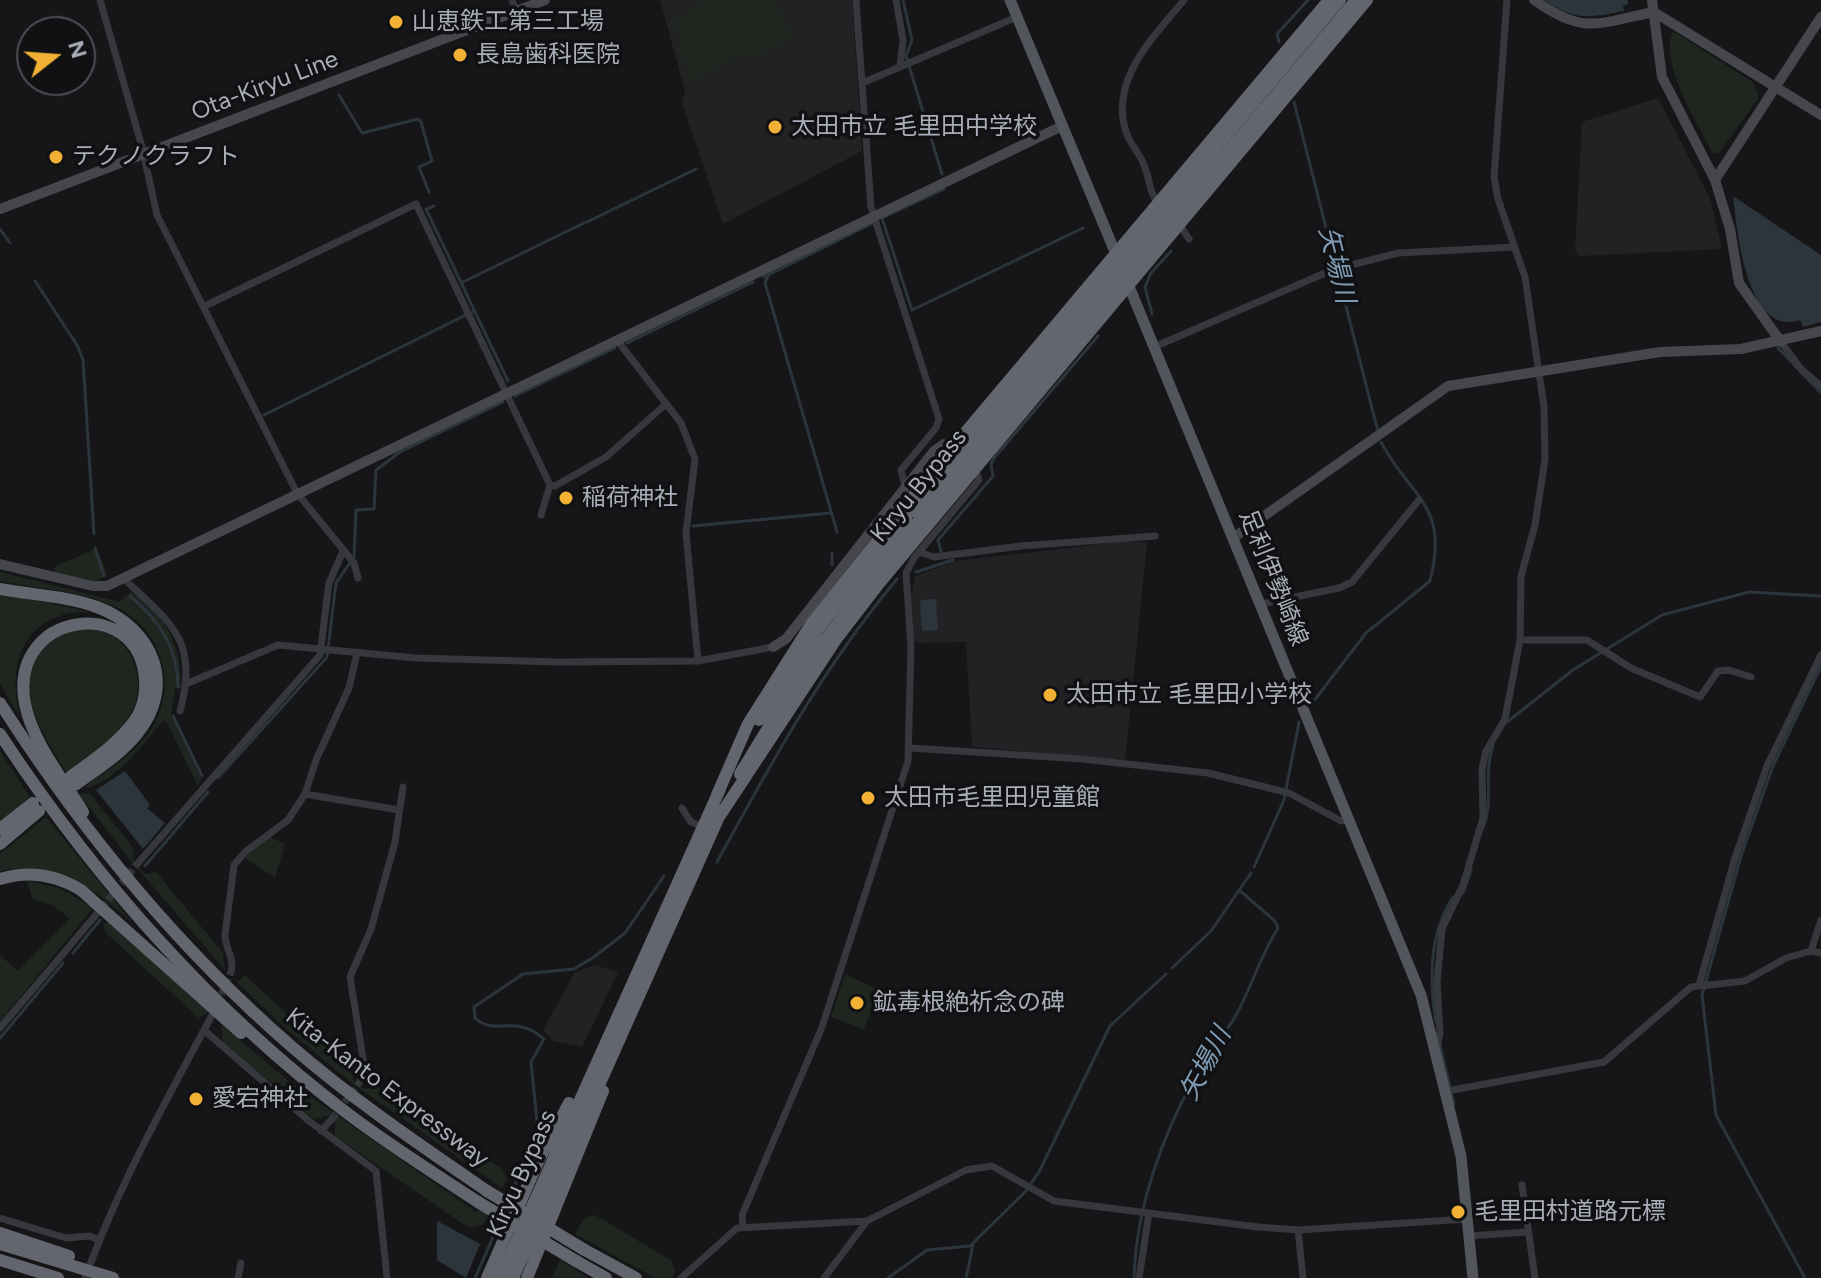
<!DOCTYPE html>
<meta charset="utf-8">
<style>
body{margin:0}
#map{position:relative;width:1821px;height:1278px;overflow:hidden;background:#161618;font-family:Figtree,sans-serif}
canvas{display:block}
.north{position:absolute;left:16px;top:16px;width:80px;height:80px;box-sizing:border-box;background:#111113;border:2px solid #4d4f55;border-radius:50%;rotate:73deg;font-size:22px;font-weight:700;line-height:32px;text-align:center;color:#a8adb8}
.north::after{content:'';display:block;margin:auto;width:28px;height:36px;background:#f2b134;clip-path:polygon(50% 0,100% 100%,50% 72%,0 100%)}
</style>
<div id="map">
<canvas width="1821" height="1278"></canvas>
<div class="north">N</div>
</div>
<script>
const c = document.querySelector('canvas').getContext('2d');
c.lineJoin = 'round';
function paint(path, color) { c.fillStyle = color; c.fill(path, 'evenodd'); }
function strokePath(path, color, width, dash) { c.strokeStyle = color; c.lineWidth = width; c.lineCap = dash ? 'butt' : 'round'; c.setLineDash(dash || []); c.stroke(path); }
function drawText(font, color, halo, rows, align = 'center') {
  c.font = font + ' Figtree,"Noto Sans JP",sans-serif'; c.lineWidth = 7; c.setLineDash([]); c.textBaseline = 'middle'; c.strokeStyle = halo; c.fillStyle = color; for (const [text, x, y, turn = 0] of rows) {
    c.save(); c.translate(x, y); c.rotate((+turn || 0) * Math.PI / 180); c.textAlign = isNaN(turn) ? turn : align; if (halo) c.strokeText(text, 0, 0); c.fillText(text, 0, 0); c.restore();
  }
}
paint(new Path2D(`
 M660,0H852L862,151L723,224L682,103L685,91Z
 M1658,98L1710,198L1722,249L1579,256L1575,251L1582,122Z
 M1128,541L1147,543L1125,760L972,747L966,642L918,643L914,640L911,598L915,576L955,561Z
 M596,965L618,973L582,1047L553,1041L543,1030L575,972Z`), '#222225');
paint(new Path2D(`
 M707,0H776L794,38L752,60L746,52L690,83L673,19Z
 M1673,31L1754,83L1759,98L1719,153L1713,154C1699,125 1658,62 1673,31Z
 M97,548L107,574L97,581L55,573L54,567Z
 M0,572L120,602L131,592C167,616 181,645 181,688H175L171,715L201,778L198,786L165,719C143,742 117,784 82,789C104,772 131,757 148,734C181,690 163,628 114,606C79,590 37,589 0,581Z
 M0,593L92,612C83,613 72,611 62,615C15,630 9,678 21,719L0,684Z
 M67,630C79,630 93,628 104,632C137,644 147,686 130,715C115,739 89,757 66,772C49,744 11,687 37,653C44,644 58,637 67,630Z
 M0,751L30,797L0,823Z
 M90,793L133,848V859L145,874L156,872L223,953L225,970L130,860L79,794Z
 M46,817L132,922C91,887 57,859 0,871V854Z
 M270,837L285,844L275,878L244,857Z
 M27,881L60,888L93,908L0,1022V955L18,971L70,919L54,906L32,898Z
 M109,922L208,1012L199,1018L106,933L103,924Z
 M845,974L879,990L864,1029L831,1017Z
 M245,975L294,1021L354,1067L353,1080L364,1089L376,1086L502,1169L507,1179L502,1188L353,1084L285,1028L234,979L239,981Z
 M221,1024L292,1084L476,1212L479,1209L488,1216L482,1225L469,1228L335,1136V1121L328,1116L314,1119L223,1042Z
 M595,1215L672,1261L675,1272L673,1278H655L575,1234L585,1217Z
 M560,1260L589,1278H552Z`), '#1e261f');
paint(new Path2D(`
 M1544,0H1628V4L1623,6L1624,11C1589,18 1574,21 1544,0Z
 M1733,196L1821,255V322L1803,327L1800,320C1747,338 1737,231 1733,196Z
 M936,599L938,630L922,631L920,600Z
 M125,771L150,805L147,808L165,823L143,849L96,790Z
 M437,1221L480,1244L466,1278L437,1260Z`), '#2c353c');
strokePath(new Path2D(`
 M903,0L912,40L906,56L942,174
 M1279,42L1277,34L1308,0
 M339,95L362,133L418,119L421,122L432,161L419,167L429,192
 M1294,102L1377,428
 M434,206L426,209L508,381
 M882,218L912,310L1083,228
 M882,218L944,189
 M587,222L696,169
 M0,229L10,243
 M769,274L765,283L837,532
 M764,277L875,222
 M35,281L77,345L83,360L94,534
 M461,283L584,223
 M1152,314L1145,287L1151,273L1171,251
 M627,343L753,282
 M1778,348L1821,393
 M515,396L615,348
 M264,415L474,311
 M693,526L831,513
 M95,548L104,576
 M941,551L938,540L993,476L991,464L994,458L1098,336
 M832,553V565
 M916,572L953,560
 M130,596C160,621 178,648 178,687
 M1310,706L1366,633L1430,581C1450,504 1410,498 1381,442
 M173,716L202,776
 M1507,722L1573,670L1662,615L1749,592L1821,596
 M218,778L327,657L336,583L354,557L356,510L374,509L376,470L400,452L503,402
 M1483,828C1494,802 1483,773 1493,746
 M717,862C771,763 824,666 897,579
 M145,866L208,792
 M1254,867L1284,800L1299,722
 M1463,893L1471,870
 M73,953L100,920
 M1172,968L1211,931L1251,873
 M1436,1022C1429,979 1429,934 1453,897
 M0,1038L63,963
 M1440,1045L1454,1104
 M508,1201L538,1131L531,1062L544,1039C515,1013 495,1037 475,1018L474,1007L523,974L574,969L594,957L625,933L664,876
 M475,1278L501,1219
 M888,1278L927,1250L970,1246L1025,1192L1039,1172L1110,1026L1166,974
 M966,1278L973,1245
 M1134,1278C1136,1210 1161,1138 1194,1079C1206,1057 1222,1038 1235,1017C1251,989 1260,956 1278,928L1275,921L1239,890
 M1805,1278L1716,1115L1702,995L1741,856L1773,766L1821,666`), '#2c353c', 3);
strokePath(new Path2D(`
 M95,916L138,863
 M217,1004L231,972
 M332,1119L359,1083`), '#333438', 7, [7, 3.5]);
strokePath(new Path2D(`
 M100,0L142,147L157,215L297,493L354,563L358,578
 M512,0L516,12
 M856,0L871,207L939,419L936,428L901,470L905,486
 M900,67L1017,17
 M862,83L900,67L903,40L896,0
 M1160,206C1149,194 1150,179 1144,165C1140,154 1130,144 1126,132C1109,79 1154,37 1184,0
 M1178,222L1189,239
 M205,306L416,204L550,485
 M617,340L681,423L695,459L686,533L698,661
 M1781,342L1801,369L1821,386
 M1154,347L1332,270L1398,253L1515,247
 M541,515L550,485L555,486L606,457L666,404
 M919,552L934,557L1021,546L1155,536
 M123,578C169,622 200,639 180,711
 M1261,604L1339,588L1352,582L1419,500
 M1520,640H1587L1631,668L1700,697L1718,671L1729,670L1751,677
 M186,684L278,645L416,658L557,662L698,661L773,647
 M911,748L1082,759L1208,773L1289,793L1341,821L1349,819
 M305,794L399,810
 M682,808L691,822L701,826
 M138,863L320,655L329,583L343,551
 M1811,951L1821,920
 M231,972C235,958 225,949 225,935L234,865L245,852L288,820L305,794L316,760L349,688L357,653
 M1699,985L1735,858L1767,766L1821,655
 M0,1028L95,916
 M205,1031L309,1121L376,1171L387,1278
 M1437,1048L1440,1033L1437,982L1442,929L1463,885L1483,818L1482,769L1486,751L1505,719L1520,640L1521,576L1535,525L1545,459L1544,407L1525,277L1498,199L1494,177L1507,0
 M359,1083L365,1071L350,977L371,929L395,842L403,787
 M1447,1091L1604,1062L1691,987L1745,981L1786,958L1811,951L1821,953
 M321,1131L332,1119
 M1522,1185L1535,1278
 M0,1218L66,1238L90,1236L99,1240
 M743,1226L742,1215L822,1027L908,761L911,646L906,573L914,558L979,480L975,467
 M1298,1230L1303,1278
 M1469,1236L1526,1232
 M85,1278C118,1187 165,1102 211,1017
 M238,1278L241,1263
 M681,1278L737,1228L867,1221L966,1170L992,1166L1054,1201L1258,1227L1298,1230L1467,1219
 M824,1278L867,1221
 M1139,1278L1149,1213`), '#37383d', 7);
strokePath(new Path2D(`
 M1534,0C1585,36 1597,23 1654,12L1821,115
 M1652,0L1662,77L1715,180L1730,229L1739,283L1781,342
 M1715,180L1821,17
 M0,209L545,0
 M1233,538L1448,386L1660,352L1741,349L1821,331
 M0,564L93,586H107L1062,126
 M773,647L786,639L934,451L944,444L958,452`), '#45474d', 10);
strokePath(new Path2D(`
 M1010,0L1118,259
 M1126,279L1421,995L1461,1156L1473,1278`), '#53555c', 11);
strokePath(new Path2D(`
 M1255,101L1340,0
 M1264,109L1356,0
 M0,589C32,595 67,596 97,607C153,628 177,685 137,734C120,755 97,769 75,785
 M0,703C81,830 177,947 291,1046C352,1099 420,1145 487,1191
 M759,720L818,629L906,519
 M0,734C94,877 210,1009 347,1113C389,1145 434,1173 478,1202
 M740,774L811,658L920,519
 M70,777C93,760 118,744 135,720C143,708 146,694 145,680C140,593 7,611 25,704C33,743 63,779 83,812
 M717,795L748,724L812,623L943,459L1329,0
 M719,817L837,638L877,586L1367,0
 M0,829L33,803
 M0,844L39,811
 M0,879C29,870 55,874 81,890L241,1033
 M0,1233L69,1256
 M0,1244L113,1278
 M583,1249L636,1278
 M0,1260L58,1278
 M576,1261L606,1278
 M487,1278L538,1162L569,1103
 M500,1278L720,789
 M513,1278L721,812
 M527,1278L603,1091`), '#63666e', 12);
strokePath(new Path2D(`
 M911,512L1255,101
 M920,519L1264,109
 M487,1191L583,1249
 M478,1202L576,1261`), '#63666e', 12);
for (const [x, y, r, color] of [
 [396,22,8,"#f2b134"],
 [460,55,8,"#f2b134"],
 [775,127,8,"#f2b134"],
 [56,157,8,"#f2b134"],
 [566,498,8,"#f2b134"],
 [1050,695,8,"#f2b134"],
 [868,798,8,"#f2b134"],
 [857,1003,8,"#f2b134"],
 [196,1099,8,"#f2b134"],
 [1458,1212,8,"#f2b134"]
]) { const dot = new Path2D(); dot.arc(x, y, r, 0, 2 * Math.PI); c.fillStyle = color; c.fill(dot); strokePath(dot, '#111113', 3); }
drawText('24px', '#a8adb8', '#111113', [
 ["山恵鉄工第三工場",412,22],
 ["長島歯科医院",476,55],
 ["太田市立 毛里田中学校",791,127],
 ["テクノクラフト",72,157],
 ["稲荷神社",582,498],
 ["太田市立 毛里田小学校",1066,695],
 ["太田市毛里田児童館",884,798],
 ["鉱毒根絶祈念の碑",873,1003],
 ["愛宕神社",212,1099],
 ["毛里田村道路元標",1474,1212]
], 'left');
drawText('24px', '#a8adb8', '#111113', [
 ["Ota-Kiryu Line",265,86,-21],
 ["Kiryu Bypass",919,486,-51],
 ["足利伊勢崎線",1273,578,68],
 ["Kita-Kanto Expressway",387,1088,37],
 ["Kiryu Bypass",522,1174,-66]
]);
drawText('italic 26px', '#7f9bb3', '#111113', [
 ["矢場川",1336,265,76],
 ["矢場川",1206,1064,-62]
]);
</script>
